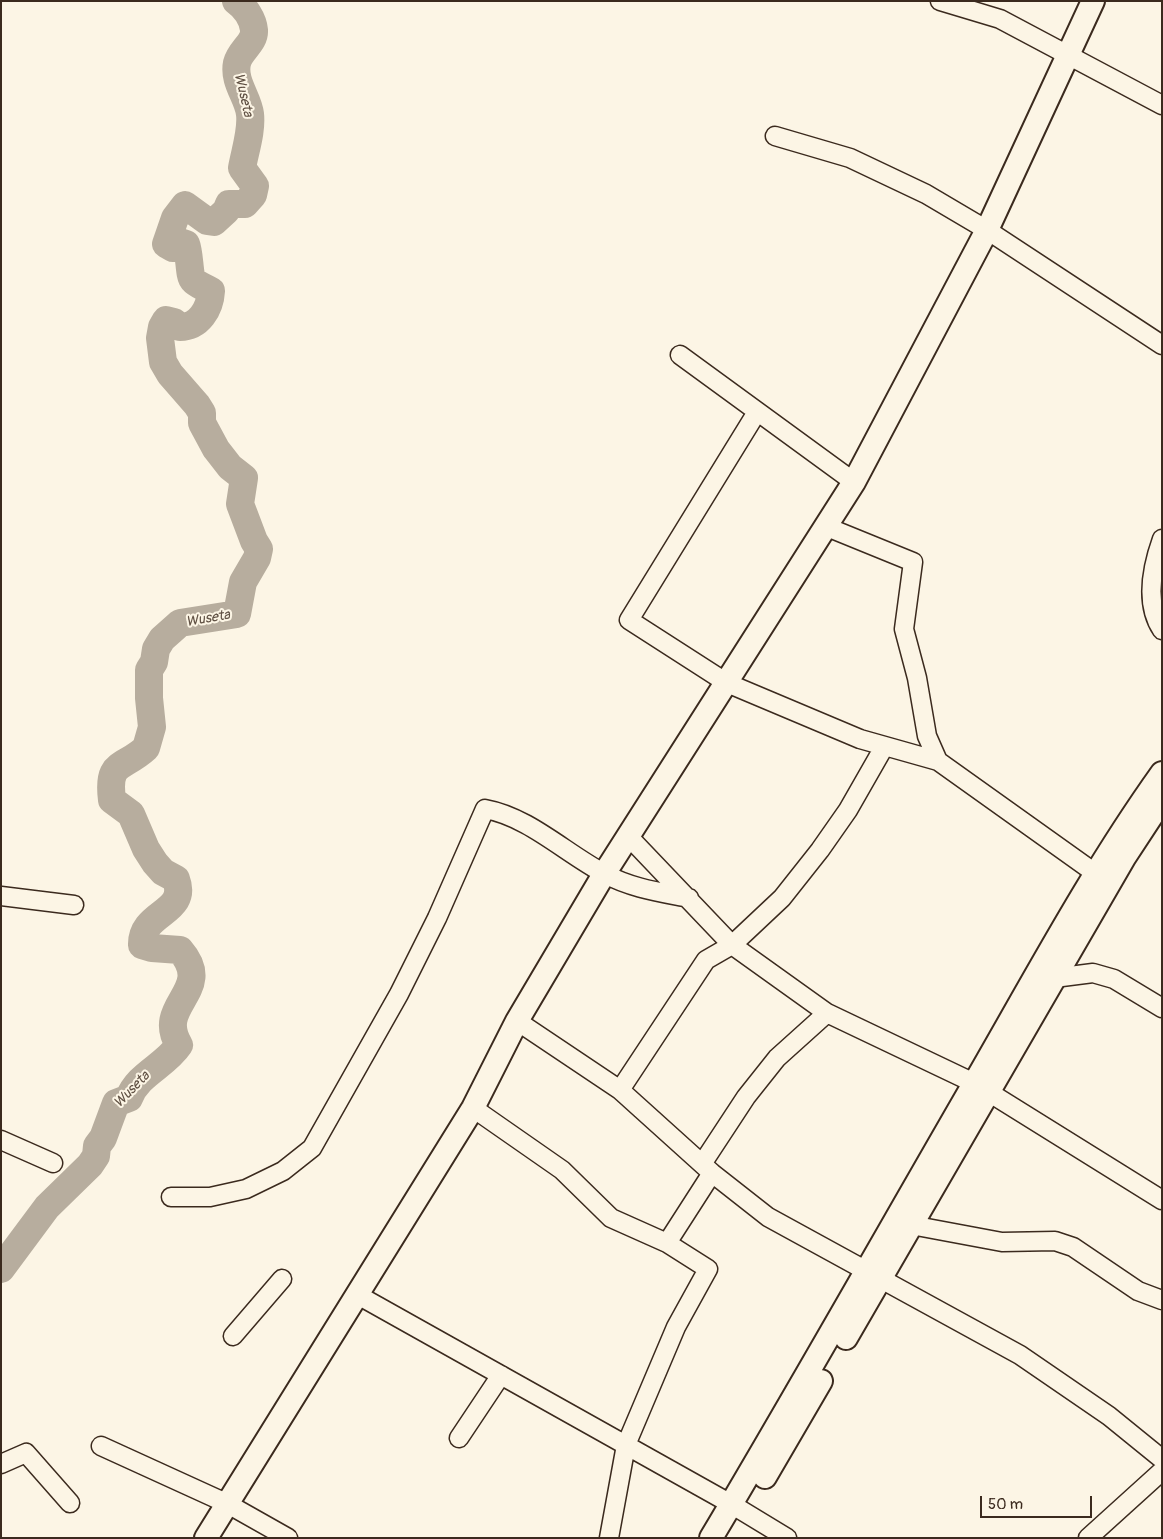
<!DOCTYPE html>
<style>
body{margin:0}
#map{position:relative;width:1163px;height:1539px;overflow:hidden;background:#fcf5e5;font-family:Pangolin,sans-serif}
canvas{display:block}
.frame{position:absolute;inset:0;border:2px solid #3b2a1e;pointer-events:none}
.scale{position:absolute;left:980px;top:1496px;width:112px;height:22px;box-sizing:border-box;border:2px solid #3b2a1e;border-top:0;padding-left:6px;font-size:15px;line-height:18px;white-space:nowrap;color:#3b2a1e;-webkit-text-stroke:4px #fcf5e5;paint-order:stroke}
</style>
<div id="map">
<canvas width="1163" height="1539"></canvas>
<div class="frame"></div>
<div class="scale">50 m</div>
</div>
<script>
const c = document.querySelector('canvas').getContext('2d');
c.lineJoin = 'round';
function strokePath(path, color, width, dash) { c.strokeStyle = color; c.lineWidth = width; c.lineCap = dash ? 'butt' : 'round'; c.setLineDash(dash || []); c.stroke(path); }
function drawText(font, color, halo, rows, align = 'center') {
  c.font = font + ' Pangolin,sans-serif'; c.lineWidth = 4; c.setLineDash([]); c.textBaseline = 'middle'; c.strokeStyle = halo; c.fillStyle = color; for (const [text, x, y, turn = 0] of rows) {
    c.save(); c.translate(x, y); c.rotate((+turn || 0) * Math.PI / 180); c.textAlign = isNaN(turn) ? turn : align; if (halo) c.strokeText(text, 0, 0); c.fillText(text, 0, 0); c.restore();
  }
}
strokePath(new Path2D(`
 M1,1269L47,1207L90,1165L96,1156L97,1146L103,1138L116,1103L129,1098C138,1074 165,1066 179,1045C154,1004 216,991 180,950L152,948L142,945C141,911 189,914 176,879L163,872L155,863L146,849L131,814L112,800C107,760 122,770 146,748L152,727L149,698V670L154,662L156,649L162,639L180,623L237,614L243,582L257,558L259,549L254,541L240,504L244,478L230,467L216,449L202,423V413L197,405L170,374L163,362L160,338L162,327L166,320L174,322L180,327C199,327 210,309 211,291C205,287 197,285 193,280C189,277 190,254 186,244L180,242L173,248L166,244L175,218L185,205L207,221L214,222L226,211L229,204H245L253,195L255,186L242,168C245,151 252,131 250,114C248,97 233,82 237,63C240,50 255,43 254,30C253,19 245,7 236,1`), '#b7ad9e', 28);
const minor = new Path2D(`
 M940,1L1000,19L1162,105
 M775,136L850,158L926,194L987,230L1162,345
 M680,355L854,482
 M757,412L629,620L727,683L860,739L938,761
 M827,527L913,562L904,629L917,678L927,736L938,761L1095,873
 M1162,539C1152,567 1144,603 1162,630
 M629,837L732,945L827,1013L974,1083L1162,1200
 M1,896L74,905
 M1054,978L1093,973L1114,979L1162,1008
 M517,1021L620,1090L712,1173L768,1217L1020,1355L1109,1416L1162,1459
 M620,1090L706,960L732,945L782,898L820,850L848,810L884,747
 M473,1108L562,1170L611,1218L667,1243L708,1269L676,1327L626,1445L609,1538
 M1,1140L53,1163
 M702,1164L746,1097L777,1058L827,1013
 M171,1197H210L246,1189L283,1171L312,1148L399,994L437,918L485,809C529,817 565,853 605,874C631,888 659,892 689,898
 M911,1225L1002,1242L1055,1241L1073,1247L1138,1291L1162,1300
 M667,1243L712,1173
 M356,1294L731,1504L787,1538
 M233,1336L282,1279
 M459,1438L501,1375
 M101,1446L226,1503L288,1538
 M1,1464L26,1453L70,1503
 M1088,1538L1162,1471`);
const tertiary = new Path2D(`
 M846,1338L1124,858L1162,800
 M765,1477L821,1381
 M206,1538L473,1108L517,1021L604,874L854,482L987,230L1093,1
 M711,1538C801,1387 887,1234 975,1082C1035,978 1092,871 1162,773`);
strokePath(minor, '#3b2a1e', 21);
strokePath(tertiary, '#3b2a1e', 26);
strokePath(minor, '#fcf5e5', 18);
strokePath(tertiary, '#fcf5e5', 22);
drawText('italic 14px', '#605144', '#fcf5e5', [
 ["Wuseta",243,95,77],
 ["Wuseta",208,619,-10],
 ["Wuseta",132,1090,-46]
]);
</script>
